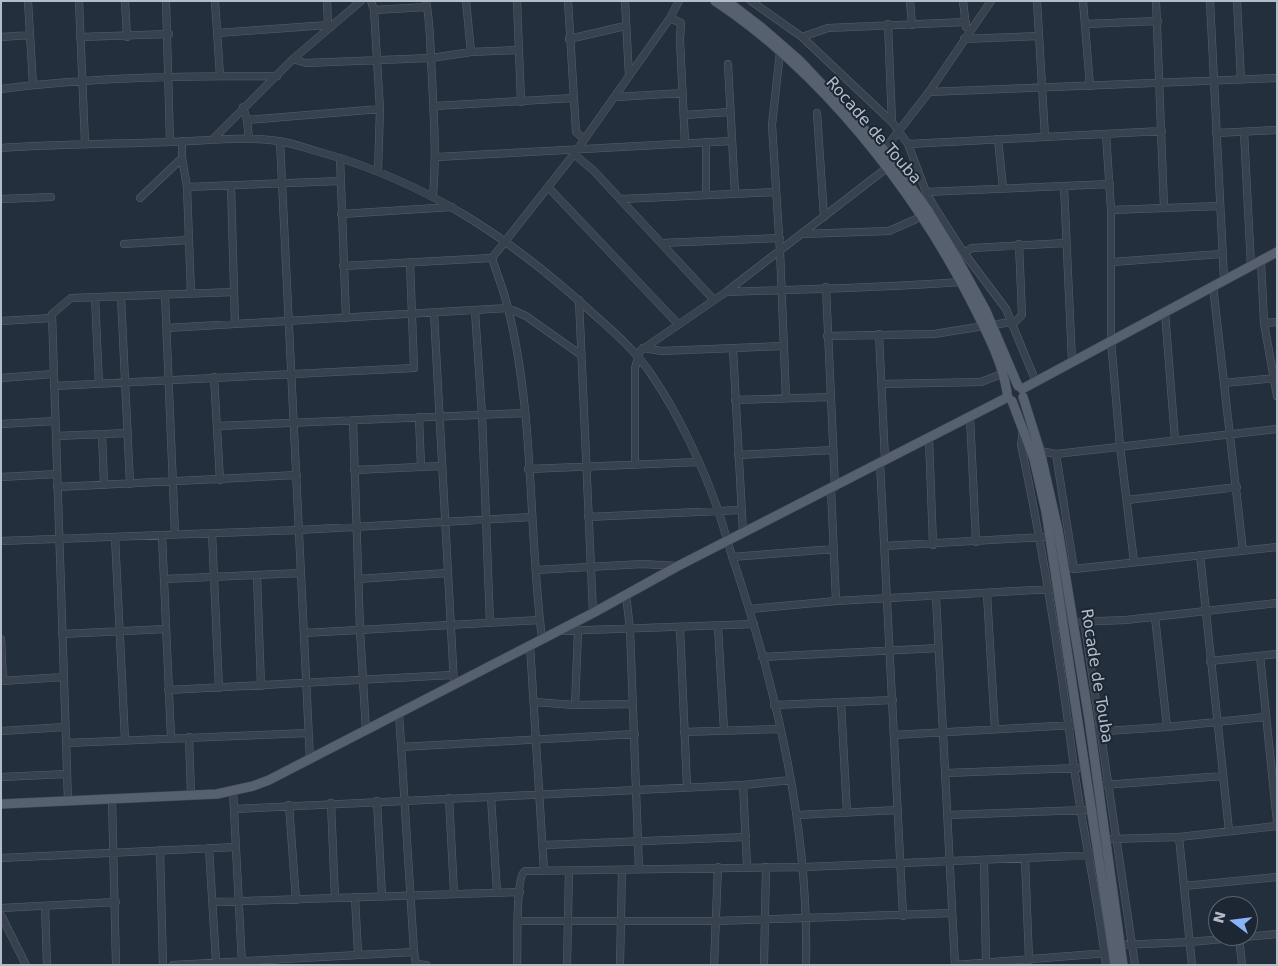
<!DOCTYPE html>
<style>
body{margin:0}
#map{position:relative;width:1278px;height:966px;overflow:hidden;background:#242f3e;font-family:"DejaVu Sans",sans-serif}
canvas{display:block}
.frame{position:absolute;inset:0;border:2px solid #b4bcc9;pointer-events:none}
.north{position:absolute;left:1208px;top:896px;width:50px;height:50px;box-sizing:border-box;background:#1d2633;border:1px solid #59626f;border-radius:50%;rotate:285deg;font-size:14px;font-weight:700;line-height:20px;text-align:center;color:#b4bcc9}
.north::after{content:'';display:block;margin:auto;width:18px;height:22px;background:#8ab4f8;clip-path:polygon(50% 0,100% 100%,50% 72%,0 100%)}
</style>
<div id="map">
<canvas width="1278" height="966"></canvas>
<div class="frame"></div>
<div class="north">N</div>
</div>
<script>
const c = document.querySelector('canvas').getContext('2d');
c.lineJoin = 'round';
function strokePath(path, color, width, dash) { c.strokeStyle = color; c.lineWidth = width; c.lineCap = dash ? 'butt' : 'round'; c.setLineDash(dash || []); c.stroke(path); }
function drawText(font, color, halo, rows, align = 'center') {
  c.font = font + ' "DejaVu Sans",sans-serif'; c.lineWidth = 4; c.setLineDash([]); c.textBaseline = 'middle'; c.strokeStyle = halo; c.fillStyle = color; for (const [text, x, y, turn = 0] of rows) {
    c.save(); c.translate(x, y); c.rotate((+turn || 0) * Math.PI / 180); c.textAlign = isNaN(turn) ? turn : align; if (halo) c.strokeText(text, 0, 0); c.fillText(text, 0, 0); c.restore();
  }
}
const minor = new Path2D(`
 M28,1L33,85
 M79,1L85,143
 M125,1L127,37
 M166,1L170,142
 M215,1L220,76
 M327,1L328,25
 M371,1L374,10L380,109L378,171
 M426,1C430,21 430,39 431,58C433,105 437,148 433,196
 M466,1L471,52
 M517,1L521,102
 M568,1L576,132L584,139
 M625,1L629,76
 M751,1L802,37L892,122L908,144L926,192L935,208L964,253L1006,309L1036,382
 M910,1L912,25
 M963,1L966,27
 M1037,1L1045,137
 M1083,1L1090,86
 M1156,1L1164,207
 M1210,1L1224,279
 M1237,1L1241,80
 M374,10L427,7
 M670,18L679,1
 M888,24L892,122
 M1085,24L1158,21
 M217,33L328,25L331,27
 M1,37L30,35
 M80,37L169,34
 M802,37L828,28L966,22
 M569,39L625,26
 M964,39L1039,36
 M780,52L772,125L780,251L786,399
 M293,59L306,63L431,58L471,52L519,50
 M728,64L735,194
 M1,89C92,77 186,76 277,76
 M929,92L1277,78
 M616,97L683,93
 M435,106L573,98
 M243,107L247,120L249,139
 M817,113L824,217
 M684,115L730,112
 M247,120L380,109
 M1244,132L1251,266
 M1216,133L1277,130
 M1106,134L1111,210V340L1120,446L1134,562
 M998,139L1003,188
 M212,140L293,59L361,1
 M182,141V158L187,187L191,294
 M280,141L310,760
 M706,142V195
 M908,144L1162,131
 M1,148C58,144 114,144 170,142C205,141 242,136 278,141C293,143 308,149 323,153C426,182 510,238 588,309C611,330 636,350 653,377C679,415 703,467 718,510C724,527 728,545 734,562C777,691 809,828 806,965
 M884,150L929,92L991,1
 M574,154L594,171L714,300
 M437,157L731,141
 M340,158L346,318
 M231,186L235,323
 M1064,186L1072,361
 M187,187L340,181
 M548,187L678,324
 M926,192L1110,184
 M140,198L182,158
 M1,199L51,197
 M621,199L776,192
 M1111,210L1219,206
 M341,214L452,207
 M802,234L889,231L923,216
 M662,243L780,238
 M124,244L188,240
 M964,253L972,248L1066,243
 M1261,261L1264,323L1277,396
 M1112,262L1221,254
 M343,266L492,258
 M1213,286L1243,551
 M826,287L835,487
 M727,292C805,289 883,288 961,282
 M165,295L175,534
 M95,297L99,384
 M121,297L130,484
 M579,300L593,613
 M475,311L482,415L490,623
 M1165,312L1175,440
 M434,313L454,684
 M1,321L52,318
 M1264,323L1277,322
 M993,325L1016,321L1022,315L1019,244
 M167,328L508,308L526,316L581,355
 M879,334L885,460
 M827,336L934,334L984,326
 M643,348L662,351L783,346
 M733,349L743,533
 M214,377L220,480
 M1,378L53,374
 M1224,383L1276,378
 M882,384L981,382L1004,373
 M54,386L414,368L410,263
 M735,400L830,397
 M970,416L976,542
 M419,417L421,467
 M353,420L360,630L366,731
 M1,424L55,421
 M217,426L525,413
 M1023,430L1021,445C1044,552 1060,659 1074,767C1083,833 1098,898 1106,965
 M102,434L104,485
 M56,436L128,433
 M929,438L933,545
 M1040,451L1056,454L1277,429
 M1056,454L1074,569
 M738,455L833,450
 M880,463L903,916
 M635,465V368L640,351L726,292L888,167
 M528,469L699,462
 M354,470L442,466
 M1,477L57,474
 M57,487L297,475
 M831,489L836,601
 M1127,500L1237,487
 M588,517L741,510
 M212,533L219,688
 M162,535L171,738
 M115,537L125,740
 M1,541L299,530L532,517
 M884,546L1043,537
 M1200,555L1229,831
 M732,557L833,549
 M1063,565L1074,569L1277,547
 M536,570L642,564L678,566
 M257,575L261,686
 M164,579L301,573
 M358,579L447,573
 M987,594L995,730
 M626,595L630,629L639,870
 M936,597L955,965
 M750,609L836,601L1053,589
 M1155,617L1167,727
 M1084,620L1135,965
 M1072,622L1126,620L1277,603
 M718,627L724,730
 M680,628L687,787
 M560,631L754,624
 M304,633L540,620
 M62,634L166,629
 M542,638C528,529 535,415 508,308C504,291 497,274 492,258L574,154L670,18L681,23L680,40L685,143
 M1,639L3,681
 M530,645L544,871
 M1260,656L1277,822
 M762,657L939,648
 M1210,661L1277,654
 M1,681L64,677
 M168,690L452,675
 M534,702L575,705L633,704
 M841,703L847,813
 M575,705L578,632
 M774,705L893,700
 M399,713L414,952L416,964L426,965
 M1,731L65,727
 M684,732L779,729
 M1090,732L1167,727L1265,717
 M894,735L1074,725
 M189,737L191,795
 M66,743L308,733
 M401,747L635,734
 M946,773L1078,768
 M1,777L67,774
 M743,785L747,866
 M1104,785L1223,776
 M233,791L242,964
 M491,797L497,892
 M449,798L454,893
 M112,799L116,965
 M68,801L52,314L71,298L234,292
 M377,801L382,896
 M331,803L335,898
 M289,805L296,900
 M234,809L743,785L790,780
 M797,815L898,810
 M948,815L1085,810
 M1179,837L1192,965
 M1112,839L1179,837L1277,826
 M544,845L746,837
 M209,848L216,962
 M160,850L163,965
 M1,858L236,847
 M1025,858L1029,960
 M984,860L986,962
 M1184,886L1277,877
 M355,897L358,954
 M213,902L520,892
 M45,906L47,965
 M1,908L116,902
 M1,915L26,965
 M518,921H716L952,913
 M1239,937L1242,965
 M1120,945L1190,942L1277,934
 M173,965L414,952
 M517,965C518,950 515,877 525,871L805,867L1098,855
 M567,965L569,871
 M620,965L622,870
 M714,965L718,867
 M764,965L766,867
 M955,965L1108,953`);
const major = new Path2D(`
 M715,1C821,71 913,188 971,301C985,329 1002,360 1007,392
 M727,1L761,27L800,61L884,150L929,212L954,253L986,311L1018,386
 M1022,389L1277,252
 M1023,397L1040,451L1058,530L1089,719L1123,965
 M1012,401L1034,459L1046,512L1115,965
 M1,804L217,794L253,786L269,780L593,613L678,566L1008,397`);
strokePath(minor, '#565f6c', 8);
strokePath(major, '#414a57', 10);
strokePath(minor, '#38414e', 7);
strokePath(major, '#56606e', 9);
drawText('16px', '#b4bcc9', '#1d2633', [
 ["Rocade de Touba",873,131,49],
 ["Rocade de Touba",1096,676,81]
]);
</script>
